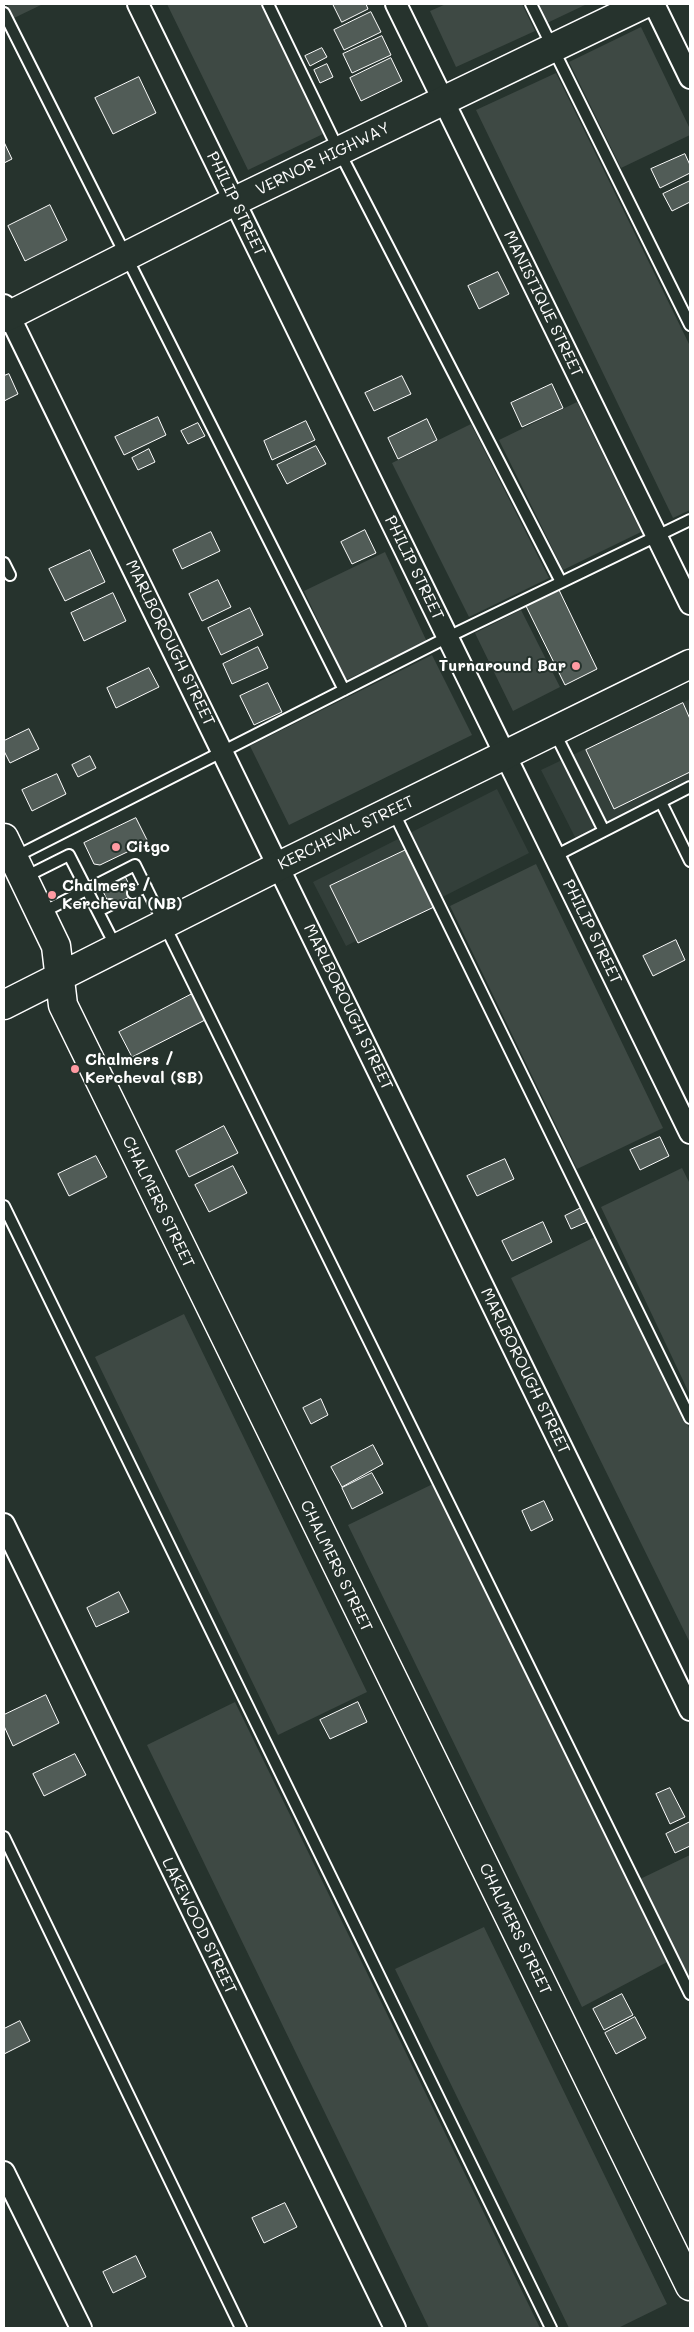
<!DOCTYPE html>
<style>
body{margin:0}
#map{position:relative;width:694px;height:2332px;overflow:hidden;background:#26332d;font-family:Mali,sans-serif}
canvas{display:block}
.frame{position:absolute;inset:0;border:5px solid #fff;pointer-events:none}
</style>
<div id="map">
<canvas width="694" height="2332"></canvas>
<div class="frame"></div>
</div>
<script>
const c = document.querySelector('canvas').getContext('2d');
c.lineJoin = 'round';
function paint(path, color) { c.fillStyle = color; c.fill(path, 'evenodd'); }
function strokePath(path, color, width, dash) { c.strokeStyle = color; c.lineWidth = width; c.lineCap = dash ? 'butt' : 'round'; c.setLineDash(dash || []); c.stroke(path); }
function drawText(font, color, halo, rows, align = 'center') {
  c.font = font + ' Mali,sans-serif'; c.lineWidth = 4; c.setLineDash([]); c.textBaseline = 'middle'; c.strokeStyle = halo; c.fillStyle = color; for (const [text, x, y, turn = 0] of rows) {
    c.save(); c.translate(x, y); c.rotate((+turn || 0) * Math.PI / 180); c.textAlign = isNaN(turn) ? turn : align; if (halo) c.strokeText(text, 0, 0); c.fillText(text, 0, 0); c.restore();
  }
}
paint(new Path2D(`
 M690,699V788L578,843L541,770Z
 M497,789L529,853L346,946L313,882Z`), '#333f3a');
paint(new Path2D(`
 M7,4H43L14,18Z
 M167,4H262L325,133L248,170Z
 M446,4H522L535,31L456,67L430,11Z
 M538,4H587L547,23Z
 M641,27L690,129V135L621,168L569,62Z
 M556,73L690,346V510L673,518L476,110Z
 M577,402L641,532L563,570L499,440Z
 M471,424L549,578L469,617L392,463Z
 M385,552L427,642L346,680L304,591Z
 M521,610L560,687L513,711L475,633Z
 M432,655L472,735L289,825L250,746Z
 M536,864L663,1128L577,1169L450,906Z
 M682,1168L690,1184V1395L601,1207Z
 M595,1237L690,1430V1643L511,1278Z
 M184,1314L367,1692L278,1735L95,1357Z
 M437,1482L671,1960L582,2007L348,1525Z
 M235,1702L540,2328H429L147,1745Z
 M690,1855V1985L638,1880Z
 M484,1927L667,2304L618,2328H569L395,1969Z`), '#3e4944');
const building = new Path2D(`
 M333,4H366L368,9L342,22Z
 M371,12L381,32L344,50L334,30Z
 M382,36L391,55L352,73L343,54Z
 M322,48L327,57L310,66L305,56Z
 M391,58L402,81L361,101L350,78Z
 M327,64L333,77L320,83L314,70Z
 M139,77L156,113L113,134L95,98Z
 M4,142L12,159L4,163Z
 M685,154L690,165V173L660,188L651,169Z
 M690,181V202L672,211L663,194Z
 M50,205L67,240L25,261L8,226Z
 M498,272L509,294L479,309L468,286Z
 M9,374L18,394L4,401V376Z
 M402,376L411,394L374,411L365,393Z
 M552,384L563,408L522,427L511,403Z
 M158,417L166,435L124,455L115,437Z
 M427,419L437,440L398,459L388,438Z
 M306,421L315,440L272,460L264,441Z
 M198,423L205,436L188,444L181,431Z
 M316,446L326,464L287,484L277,465Z
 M149,449L155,462L138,470L132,458Z
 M365,530L376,553L352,564L341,542Z
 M211,532L220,551L182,569L173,550Z
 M90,550L105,582L65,601L49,569Z
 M218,580L231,607L202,621L189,594Z
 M559,590L597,669L565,685L526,606Z
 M113,593L126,621L84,641L71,613Z
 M250,608L263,635L221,655L208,628Z
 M258,647L268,668L232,684L223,664Z
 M149,668L159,687L116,708L107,688Z
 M268,683L282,712L254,725L240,696Z
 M683,703L690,719V772L614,809L586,750Z
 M29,729L39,749L10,763L4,751V741Z
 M90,756L96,768L78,777L72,765Z
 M57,774L66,794L32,811L22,790Z
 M136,818L148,842L100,865L94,864L84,843Z
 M406,850L434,907L358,943L330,886Z
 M125,876L134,895L110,906L101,887Z
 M676,940L685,960L653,976L643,956Z
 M196,992L209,1018L132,1057L119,1032Z
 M224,1126L238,1153L189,1177L176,1151Z
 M660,1137L669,1156L640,1170L630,1150Z
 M96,1156L107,1177L69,1196L58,1174Z
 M505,1159L514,1179L477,1196L467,1176Z
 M233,1166L247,1193L209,1212L195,1185Z
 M581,1208L587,1222L571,1229L565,1216Z
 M543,1222L552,1242L512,1261L502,1241Z
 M321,1399L328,1415L311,1424L303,1408Z
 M373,1445L383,1464L342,1487L331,1467Z
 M372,1473L383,1493L352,1509L342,1488Z
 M544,1501L553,1520L531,1531L522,1511Z
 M119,1592L129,1612L96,1627L87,1608Z
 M46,1695L59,1723L13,1746L4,1726V1715Z
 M358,1702L367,1722L330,1739L320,1720Z
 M75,1754L86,1775L44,1796L33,1774Z
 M670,1788L685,1817L670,1824L656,1794Z
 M690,1822V1846L675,1853L666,1834Z
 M622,1994L633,2015L604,2030L593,2009Z
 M635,2017L646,2038L616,2054L605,2033Z
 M20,2021L30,2041L4,2054V2029Z
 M285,2203L297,2227L264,2243L252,2218Z
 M136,2256L146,2277L113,2293L103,2272Z`);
paint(building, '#515c57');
strokePath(building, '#fff', 1);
const lane = new Path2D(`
 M268,4L339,151L561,582
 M531,4L690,325
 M4,13L344,690
 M4,563L10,575
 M554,731L604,831
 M661,802L690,861
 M393,811L690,1418
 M555,856L690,787
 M13,858L448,637L690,520
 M25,877L69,855L116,947
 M133,893L146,887
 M98,911L110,905
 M41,913L135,865L690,1994
 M4,1206L551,2328
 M4,1837L241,2328`);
const street = new Path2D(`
 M138,4L690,1133
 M396,4L690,604
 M654,4L690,78
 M4,305L690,1710
 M4,1524L395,2328
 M4,2172L81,2328`);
const secondary = new Path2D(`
 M4,318L235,201L644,4
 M4,838L56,946L63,1005L690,2286
 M4,1005L279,866L690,664`);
strokePath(lane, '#fff', 14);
strokePath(street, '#fff', 24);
strokePath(secondary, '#fff', 31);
strokePath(lane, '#26332d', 10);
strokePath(street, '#26332d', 20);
strokePath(secondary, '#26332d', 28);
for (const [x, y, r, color] of [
 [576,666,5,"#ff9aa2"],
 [116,847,5,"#ff9aa2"],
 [52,895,5,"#ff9aa2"],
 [75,1069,5,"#ff9aa2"]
]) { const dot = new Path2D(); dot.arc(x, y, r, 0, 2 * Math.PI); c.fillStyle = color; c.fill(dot); strokePath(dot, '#26332d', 2); }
drawText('16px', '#fff', '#26332d', [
 ["VERNOR HIGHWAY",323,159,-26],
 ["PHILIP STREET",236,204,64],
 ["MANISTIQUE STREET",543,304,64],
 ["PHILIP STREET",414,568,64],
 ["MARLBOROUGH STREET",170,643,64],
 ["KERCHEVAL STREET",346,833,-26],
 ["PHILIP STREET",592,932,64],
 ["MARLBOROUGH STREET",348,1007,64],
 ["CHALMERS STREET",158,1202,64],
 ["MARLBOROUGH STREET",525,1371,64],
 ["CHALMERS STREET",336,1566,64],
 ["LAKEWOOD STREET",199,1926,64],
 ["CHALMERS STREET",515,1929,64]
]);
drawText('bold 16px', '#fff', '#26332d', [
 ["Turnaround Bar",566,666,"right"],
 ["Citgo",126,847],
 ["Chalmers /",62,886],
 ["Kercheval (NB)",62,904],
 ["Chalmers /",85,1060],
 ["Kercheval (SB)",85,1078]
], 'left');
</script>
